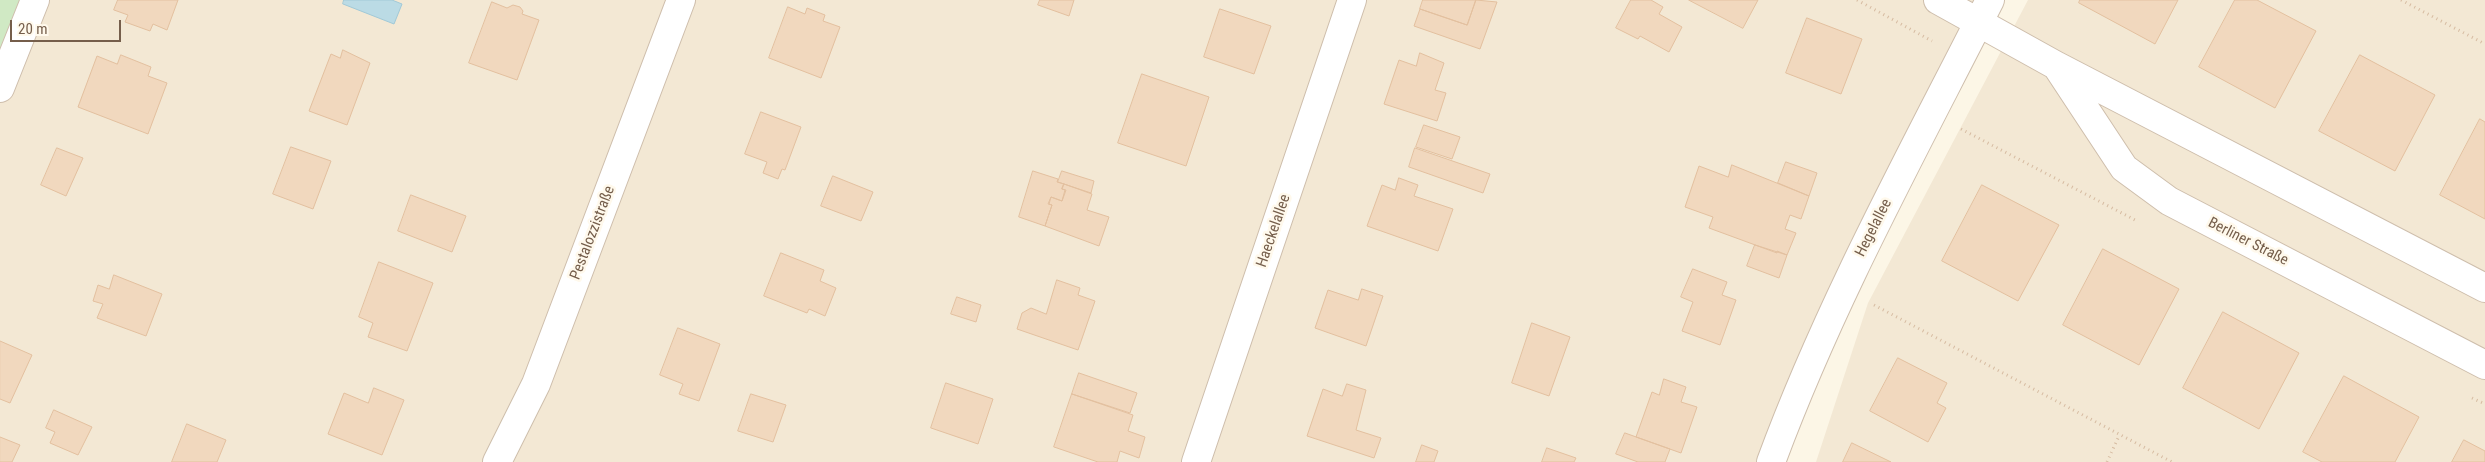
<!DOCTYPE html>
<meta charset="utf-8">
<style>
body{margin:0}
#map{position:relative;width:2485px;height:462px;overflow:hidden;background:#fcf6e6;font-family:"Roboto Condensed",sans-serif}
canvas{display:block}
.scale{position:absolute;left:10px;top:20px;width:111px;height:22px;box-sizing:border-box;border:2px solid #755e4b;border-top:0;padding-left:6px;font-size:15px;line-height:18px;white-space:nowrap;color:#755e4b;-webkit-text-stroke:4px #fff9ec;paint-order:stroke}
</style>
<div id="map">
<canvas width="2485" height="462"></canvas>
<div class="scale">20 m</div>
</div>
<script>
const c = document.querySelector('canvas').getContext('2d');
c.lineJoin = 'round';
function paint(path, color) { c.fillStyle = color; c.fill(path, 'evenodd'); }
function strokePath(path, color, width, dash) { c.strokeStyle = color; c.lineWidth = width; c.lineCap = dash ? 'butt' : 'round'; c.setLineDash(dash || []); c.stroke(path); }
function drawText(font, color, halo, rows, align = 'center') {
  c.font = font + ' "Roboto Condensed",sans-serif'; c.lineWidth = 5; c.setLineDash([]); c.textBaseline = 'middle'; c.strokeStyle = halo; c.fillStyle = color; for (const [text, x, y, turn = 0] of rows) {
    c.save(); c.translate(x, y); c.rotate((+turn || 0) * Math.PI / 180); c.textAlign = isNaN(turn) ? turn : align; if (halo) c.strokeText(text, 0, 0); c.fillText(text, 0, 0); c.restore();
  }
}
paint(new Path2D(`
 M35,0H1994L1847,286L1787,462H0V88Z
 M2028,0H2485V462H1816L1868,303Z`), '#f3e8d4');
paint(new Path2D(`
 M0,0H35L0,88Z`), '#d0e9c4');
const water = new Path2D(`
 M344,0H392L402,4L394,24L343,4Z`);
paint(water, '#bbdbe5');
strokePath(water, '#a1c9d7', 1);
const building = new Path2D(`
 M118,0H178L167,30L153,24L150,31L125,22L128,15L114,10Z
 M1040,0H1074L1069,16L1038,5Z
 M1423,0H1476L1467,25L1420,9Z
 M1476,0L1497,2L1480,49L1414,26L1420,9L1467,25Z
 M1631,0H1651L1663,7L1659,14L1682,27L1669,52L1640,36L1638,39L1616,28Z
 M1689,0H1758L1743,28Z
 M2080,0H2178L2155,44L2079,3Z
 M2235,0H2257L2316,31L2275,108L2199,67Z
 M492,2L507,8L513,5L520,7L523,11L522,14L539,20L517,80L469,63Z
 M788,7L805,14L807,8L825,15L823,21L840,27L821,78L769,58Z
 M1220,9L1271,26L1254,74L1204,57Z
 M1807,18L1862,39L1841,94L1786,73Z
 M343,50L370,63L347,125L309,111L331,54L340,58Z
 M1420,53L1444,63L1435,90L1446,93L1437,121L1384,104L1399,60L1416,66Z
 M121,55L151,67L148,76L167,83L148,134L78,107L97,56L117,64Z
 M2360,55L2435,95L2395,171L2319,131Z
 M1142,74L1209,97L1186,166L1118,143Z
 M761,112L801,127L785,170L782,169L778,179L763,173L767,162L745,154Z
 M2480,119L2485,122V219L2440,195Z
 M1424,125L1460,137L1452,159L1416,147Z
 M291,147L331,161L313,209L273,194Z
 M57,148L83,158L66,196L41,185Z
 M1415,148L1490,174L1483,193L1409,167Z
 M1786,162L1817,173L1809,196L1778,183Z
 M1732,165L1809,196L1801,219L1790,215L1785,229L1796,233L1787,255L1777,251V253L1709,228L1713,217L1685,207L1699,166L1728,177Z
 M1033,171L1058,179L1057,182L1064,184L1062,189L1065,190L1062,201L1051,197L1048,204L1052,205L1045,226L1019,217Z
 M1062,171L1094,181L1091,193L1058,182Z
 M833,176L873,192L861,221L821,206Z
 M1399,178L1418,185L1414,196L1453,209L1438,251L1367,226L1382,185L1395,190Z
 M1064,184L1092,194L1087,210L1109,217L1099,246L1045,226L1052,205L1049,204L1051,197L1062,201L1066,190L1062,189Z
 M1982,185L2059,225L2018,301L1942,261Z
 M411,195L466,216L452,252L398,231Z
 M1755,245L1787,255L1779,278L1747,266Z
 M2103,249L2179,289L2139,365L2063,325Z
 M781,253L824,270L820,281L836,288L825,316L809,309L807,313L764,296Z
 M379,262L433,283L407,351L368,337L373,323L359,317Z
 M1693,269L1727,282L1722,295L1736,300L1720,345L1682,331L1693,302L1681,297Z
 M114,275L162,294L146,336L97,318L103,304L93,301L98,285L109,289Z
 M1057,280L1080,288L1078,295L1095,301L1078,350L1017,329L1022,313L1031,308L1046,314Z
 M1362,289L1383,296L1366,346L1315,328L1328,290L1358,300Z
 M957,297L981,305L976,322L951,314Z
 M2223,312L2299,353L2259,429L2183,388Z
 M1532,323L1570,337L1549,396L1512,383Z
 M678,328L720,344L699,401L679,394L683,384L660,375Z
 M0,341L32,355L10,403L0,399Z
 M1898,358L1947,383L1937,403L1946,408L1928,442L1870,411Z
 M1079,373L1137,393L1130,413L1072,394Z
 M2344,376L2419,417L2395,462H2322L2303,452Z
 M1664,379L1686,387L1681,402L1697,407L1681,453L1636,437L1652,392L1659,395Z
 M946,383L993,399L978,444L931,428Z
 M1347,384L1366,390L1356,430L1381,438L1374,458L1307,436L1323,389L1342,396Z
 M374,388L404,400L382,455L328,434L344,393L368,403Z
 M751,394L786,405L773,442L738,431Z
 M1072,394L1133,415L1128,431L1145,437L1139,458L1120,451L1117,462H1098L1054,447Z
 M54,410L92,427L78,455L50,443L55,432L46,428Z
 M187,424L226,440L217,462H172Z
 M1625,433L1670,449L1665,462H1638L1616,454Z
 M0,437L20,445L12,462H0Z
 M2464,440L2485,451V462H2452Z
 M1852,443L1891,462H1843Z
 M1422,445L1438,451L1434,462H1416Z
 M1547,448L1576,458L1574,462H1542Z`);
paint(building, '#f1d8be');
strokePath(building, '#e3c09f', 1);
const minor = new Path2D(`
 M1938,0L2057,66L2485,288
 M2058,68L2124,168L2169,201L2485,365
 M0,88L35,0
 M497,462L536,384L681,0
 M1196,462L1352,0
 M1771,462C1830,302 1913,152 1990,0`);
strokePath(minor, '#cebeac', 30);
strokePath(new Path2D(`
 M1857,0L1932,41
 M2401,0L2485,44
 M1961,129L2137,221
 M1874,305L2172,462
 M2472,398L2485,404
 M2107,462L2119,436`), '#d6bba1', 3, [1, 4]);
strokePath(minor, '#fff', 28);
drawText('15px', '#755e4b', '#fff9ec', [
 ["Hegelallee",1874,228,-63],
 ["Haeckelallee",1274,231,-71],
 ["Pestalozzistraße",593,233,-69],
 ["Berliner Straße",2248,242,27]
]);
</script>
